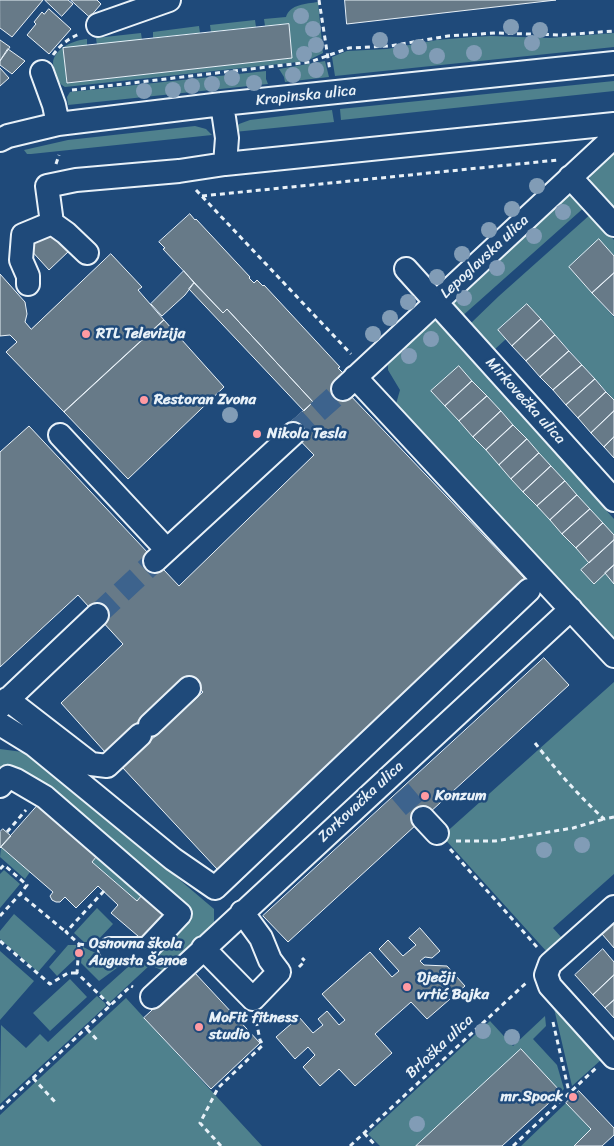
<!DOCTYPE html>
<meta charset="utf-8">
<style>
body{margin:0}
canvas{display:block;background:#1f4a7a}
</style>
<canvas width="614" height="1146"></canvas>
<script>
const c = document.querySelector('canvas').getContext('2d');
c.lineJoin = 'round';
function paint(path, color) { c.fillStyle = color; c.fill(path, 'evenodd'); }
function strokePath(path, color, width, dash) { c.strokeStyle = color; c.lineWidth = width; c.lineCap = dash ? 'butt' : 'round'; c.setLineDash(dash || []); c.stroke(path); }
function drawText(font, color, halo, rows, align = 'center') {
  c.font = font + ' Sriracha,sans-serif'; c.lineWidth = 5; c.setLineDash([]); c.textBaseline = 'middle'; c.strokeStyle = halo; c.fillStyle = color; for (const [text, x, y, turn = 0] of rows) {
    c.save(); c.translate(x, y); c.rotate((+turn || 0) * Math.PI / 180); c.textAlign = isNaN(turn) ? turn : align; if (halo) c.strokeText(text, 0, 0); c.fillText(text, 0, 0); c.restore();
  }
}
paint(new Path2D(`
 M318,2L323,53L307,61L65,87C59,84 58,80 56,74C55,71 53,66 53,63C54,48 75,40 87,39V46L63,48L67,83L292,58L289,24L265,26L264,19L286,17C290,4 306,4 318,2Z
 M255,20L256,27L211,32L210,25Z
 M199,26L200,33L153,38V32Z
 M141,33L142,40L97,45L96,38Z
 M614,33V47L335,76L332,57L347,51L387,49L437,40L473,37L491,36L549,38Z
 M325,61L329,77L285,82L284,77L279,69Z
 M266,71V79L268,84L68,105L67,97L70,92Z
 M614,81V91L341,120L340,109Z
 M332,110L334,122L234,132L239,124L250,120Z
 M195,126L206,129L212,135L31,154H27L24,150L68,140Z
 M614,147V210L591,185L589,174Z
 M573,194L587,205L460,318L451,308L455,298L566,196Z
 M592,213L614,240V256L599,240L569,267L614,317V400L527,304L498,330L506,339L494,350L471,323L499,296Z
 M436,321L439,322L459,343L457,345L614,519V638L584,611L396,404L400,390L388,370V365L430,322Z
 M614,682V874L553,928L562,938L547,952L442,836Z
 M0,749L30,753L214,909V926L166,972L150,965L109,1003L99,993L188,913L27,775L0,769Z
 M1,847L30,872L25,879L0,857Z
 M97,857L168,910L137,901L92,862Z
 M4,870L20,884L0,908V874Z
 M97,908L113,924L96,942H84L74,933Z
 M14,914L56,951L38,972L0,939V931Z
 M68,945H76L75,959L57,976L49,967Z
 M83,947L121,965L99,981L81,963Z
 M0,951L34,981L0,1020Z
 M70,979L87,997L50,1031L33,1013Z
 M97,996L105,1003L106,1006L0,1104L1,1025L26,1048L40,1034L48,1042Z
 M126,998L262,1146H0V1115Z
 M553,1004L602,1059L572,1086Z
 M545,1016L546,1026L533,1039L557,1065L564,1089L561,1092L416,1146H380L368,1134L490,1021L513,1046Z
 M566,1103L591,1129L574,1146H521Z`), '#4f818d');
const building = new Path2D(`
 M0,0H43L12,37L0,28Z
 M45,0H68L73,4L62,16Z
 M71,0H97L101,4L90,17Z
 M345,0H556L347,24Z
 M49,9L71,29L49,54L27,35L36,24L34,22L42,12L44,14Z
 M289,24L292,58L67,83L63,48Z
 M0,40L10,47L0,61Z
 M8,49L25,61L12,74L0,65V61Z
 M0,68L9,78L0,86Z
 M190,214L195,220L196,219L250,277L249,278L254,283L257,280L263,286L264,285L340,367L338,368L344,374L348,393L525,579L217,869L122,767L203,692L188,676L105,752L61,703L123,644L78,595L0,667V452L29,426L179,586L314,455L286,426L313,402L227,309L223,313L163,249L165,248L159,242Z
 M51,229L70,250L49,270L29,248Z
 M599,239L614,256V273L592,293L569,267Z
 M111,254L142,287L138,290L164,320L64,412L6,352L17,342L10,335L0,336V274L25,302L27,314L25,322L31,329Z
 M184,271L194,283L185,295L162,316L151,304Z
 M614,273V316L592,293Z
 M194,283L223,313L227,309L313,402L304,411L189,289Z
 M527,304L541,319L512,346L498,330Z
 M541,319L555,335L526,361L512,346Z
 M164,320L224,387L128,479L64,412Z
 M555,335L569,351L540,377L526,361Z
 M569,351L582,365L553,390L540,377Z
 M582,365L595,379L566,405L553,390Z
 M459,366L472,381L445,406L431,391Z
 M595,379L606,392L578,418L566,405Z
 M472,381L487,396L459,421L445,406Z
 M606,392L614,400V411L591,433L578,418Z
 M487,396L501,411L473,437L459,421Z
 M501,411L513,425L486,450L473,437Z
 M614,411V437L604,447L591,433Z
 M513,425L527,439L499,465L486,450Z
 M614,437V458L604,447Z
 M527,439L539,453L511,479L499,465Z
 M539,453L551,466L523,492L511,479Z
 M551,466L565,481L537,506L523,492Z
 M565,481L577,495L550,520L537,506Z
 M577,495L590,509L562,534L550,520Z
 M590,509L603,523L576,548L562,534Z
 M603,523L614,535V540L589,563L576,548Z
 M614,540V565L594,584L581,570Z
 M614,565V584L605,573Z
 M544,658L569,685L288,942L263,916Z
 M38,805L97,856L92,862L137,901L142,895L167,916L145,942L111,913L118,905L98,886L76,908L65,897L60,902H56L52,900L50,896L53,892L1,847Z
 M3,829L11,836L0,848V832Z
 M614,923V948L602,934Z
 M420,928L440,951L432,958L425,957L420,961L424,965L447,966L465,986L427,1019L411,1002L375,1034L392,1053L355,1086L339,1069L320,1086L303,1067L315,1055L308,1047L295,1059L276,1037L299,1017L313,1033L323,1025L318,1019L327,1011L339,1025L345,1020L322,994L370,952L392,977L399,971L379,949L388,940L403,956L416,945L409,938Z
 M603,949L614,962V975L593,995L575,975Z
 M194,972L260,1043L211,1089L144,1018Z
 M614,975V1000L605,1008L593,995Z
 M614,1000V1018L605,1008Z
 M521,1049L561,1092L502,1146H416Z
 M579,1091L614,1128V1135L602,1146H574L591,1129L566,1103Z`);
paint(building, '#677a88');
strokePath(building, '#e8f1f8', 1);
strokePath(new Path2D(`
 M293,434L343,389
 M97,615L155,561
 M400,791L423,818`), '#3d638d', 22, [22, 11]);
const minor = new Path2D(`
 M98,25L169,0
 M42,72L54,105L58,124
 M222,104L227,138L225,164
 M0,140L8,136L58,124L222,104L614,63
 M570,177L614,225
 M52,223L66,233L87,253
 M406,269L614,500
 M28,284V276L21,260L23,235L52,223L47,186L76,180L179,171L225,164L614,124
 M355,377L614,656
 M343,389L614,137
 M60,435L167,550
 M155,561L293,434
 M7,699L91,764L107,766L140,735
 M0,707L97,615
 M0,724L34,745L173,859L215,888L529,590
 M150,725L189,688
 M0,786L8,777L16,780L45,797L180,914L147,949H110
 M423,818L437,833
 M614,907L550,964L546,975L550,986L614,1057
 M203,948L253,999L279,972L270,960L261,938L242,912
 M152,997L571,609`);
strokePath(minor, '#e8f1f8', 26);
strokePath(new Path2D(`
 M319,0L330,71
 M53,55C60,45 68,39 79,34
 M72,90L310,62L349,48L390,46L448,36L495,33L562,35L614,31
 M56,164L59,155
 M196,190L351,354
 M202,196L558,160
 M535,743C556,770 579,796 604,819L614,817
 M7,832L26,810
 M456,841H495L573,828L604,819
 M450,849L537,947
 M0,869L4,865L27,885L20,894
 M104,891L66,932L79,944L77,973L111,1006
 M0,916L20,894L66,932
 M0,941L50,984L68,973H77
 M79,944L91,946
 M299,967L305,961L302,958
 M553,1022L569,1092
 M87,1029L98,1041
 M33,1078L56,1103
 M0,1109L131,986L133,987
 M364,1133L376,1146
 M221,1146L200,1123L218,1088L263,1045L260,1040L256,1020
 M350,1146L526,983
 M513,1146L596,1068`), '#e8f1f8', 3, [5, 4]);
strokePath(minor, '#1f4a7a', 22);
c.fillStyle = '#819cb6';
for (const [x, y] of [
 [301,16],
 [511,27],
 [313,29],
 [540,30],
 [380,40],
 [532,43],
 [316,45],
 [419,47],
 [401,51],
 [474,53],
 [304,54],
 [437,56],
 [316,70],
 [293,75],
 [232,78],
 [254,83],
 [212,84],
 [192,86],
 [173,90],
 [144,91],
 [537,186],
 [512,209],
 [563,212],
 [489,230],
 [534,236],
 [462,254],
 [497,268],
 [437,277],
 [464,298],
 [408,302],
 [390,318],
 [373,334],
 [431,339],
 [409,356],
 [230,415],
 [582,845],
 [544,850],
 [483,1031],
 [512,1037],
 [417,1124]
]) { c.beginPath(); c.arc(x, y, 8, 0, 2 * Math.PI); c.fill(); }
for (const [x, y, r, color] of [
 [86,334,5,"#ff9aa2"],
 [144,400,5,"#ff9aa2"],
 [257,434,5,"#ff9aa2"],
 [425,796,5,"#ff9aa2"],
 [79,953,5,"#ff9aa2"],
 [407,987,5,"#ff9aa2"],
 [199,1027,5,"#ff9aa2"],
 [573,1097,5,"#ff9aa2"]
]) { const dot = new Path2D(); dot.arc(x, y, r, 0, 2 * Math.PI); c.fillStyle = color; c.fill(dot); strokePath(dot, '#1f4a7a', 2); }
drawText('15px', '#e8f1f8', '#1f4a7a', [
 ["Krapinska ulica",306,96,-6],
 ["Lepoglavska ulica",485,257,-43],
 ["Mirkovečka ulica",525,401,48],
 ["Zorkovačka ulica",361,802,-43],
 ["Brloška ulica",440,1047,-43]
]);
drawText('bold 15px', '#e8f1f8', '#1f4a7a', [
 ["RTL Televizija",96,334],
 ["Restoran Zvona",154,400],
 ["Nikola Tesla",267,434],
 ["Konzum",435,796],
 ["Osnovna škola",89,944],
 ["Augusta Šenoe",89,961],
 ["Dječji",417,978],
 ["vrtić Bajka",417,995],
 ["MoFit fitness",209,1018],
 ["studio",209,1035],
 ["mr.Spock",563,1097,"right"]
], 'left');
</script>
